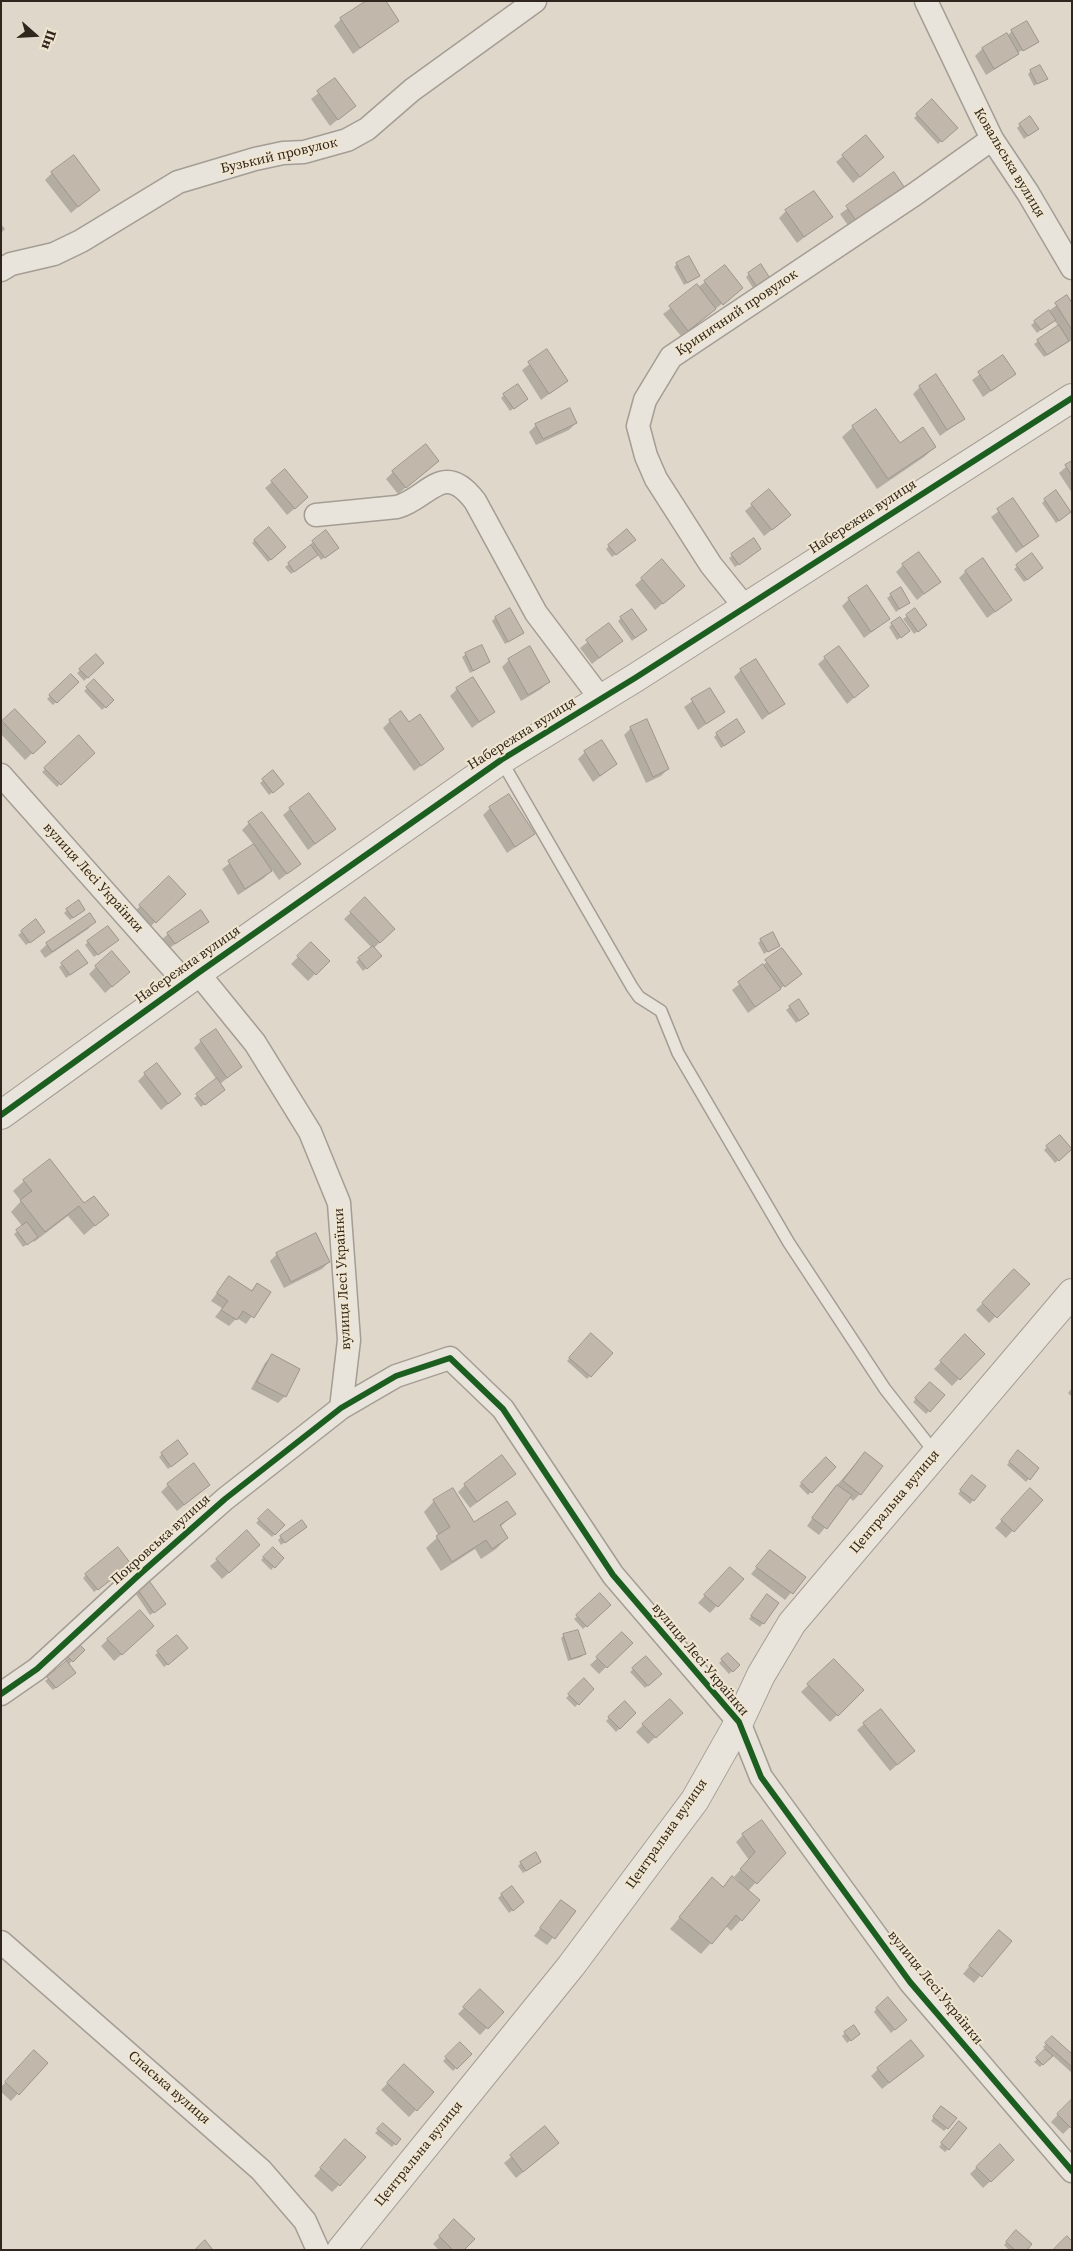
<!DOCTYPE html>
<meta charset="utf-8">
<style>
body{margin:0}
#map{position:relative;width:1073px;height:2251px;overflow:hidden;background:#dfd8ca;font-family:"Source Serif 4",serif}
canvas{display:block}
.frame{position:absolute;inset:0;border:2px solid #31261d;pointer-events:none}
.north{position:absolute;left:10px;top:10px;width:50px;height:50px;-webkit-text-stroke:4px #f0e6d0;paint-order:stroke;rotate:109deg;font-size:14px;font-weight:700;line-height:20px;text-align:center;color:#31261d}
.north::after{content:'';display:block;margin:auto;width:18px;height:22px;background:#31261d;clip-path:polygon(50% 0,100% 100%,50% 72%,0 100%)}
</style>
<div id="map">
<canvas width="1073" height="2251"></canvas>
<div class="frame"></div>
<div class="north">Пн</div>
</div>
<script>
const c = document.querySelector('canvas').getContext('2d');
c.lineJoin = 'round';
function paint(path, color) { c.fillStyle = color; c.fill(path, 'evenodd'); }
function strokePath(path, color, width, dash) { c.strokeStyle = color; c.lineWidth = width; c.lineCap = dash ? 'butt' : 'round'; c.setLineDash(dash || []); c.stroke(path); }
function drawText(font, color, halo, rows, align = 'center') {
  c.font = font + ' "Source Serif 4",serif'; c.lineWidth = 4; c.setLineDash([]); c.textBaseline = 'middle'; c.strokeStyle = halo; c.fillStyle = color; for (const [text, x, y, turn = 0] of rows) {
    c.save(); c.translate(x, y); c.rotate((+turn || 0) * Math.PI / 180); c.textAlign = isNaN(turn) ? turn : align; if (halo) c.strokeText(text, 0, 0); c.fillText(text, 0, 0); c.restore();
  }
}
paint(new Path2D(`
 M341,19L397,21L353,54L334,26Z
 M1012,31L1034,44L1019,52L1010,60L986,75L975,56L982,49L1007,36Z
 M1031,71L1046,78L1034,86L1028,74Z
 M335,80L354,106L330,126L311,99Z
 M932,101L956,128L938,144L914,118Z
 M1020,125L1034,132L1024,139L1017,128Z
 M843,156L875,164L853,183L836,162Z
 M52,173L99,189L71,213L45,180Z
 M894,174L852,231L840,214Z
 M786,211L831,217L797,243L779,218Z
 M1,224L5,229L1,233Z
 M677,264L699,276L684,285L674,267Z
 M749,274L767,283L755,291L746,277Z
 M705,282L742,288L681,336L663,314Z
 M1067,297L1072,305V340L1044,357L1034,344L1059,327L1054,320L1037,333L1031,325Z
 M547,351L567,381L541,400L522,370Z
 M1003,357L1014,374L983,397L972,380Z
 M920,387L963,419L940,436L913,394Z
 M504,395L523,402L510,411L501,398Z
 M576,423L569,430L536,445L529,432L536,425Z
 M853,427L899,445L935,447L924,457L877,489L842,437Z
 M438,461L398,494L386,479L393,472Z
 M1072,462V493L1059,473Z
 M272,482L300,504L287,515L265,488Z
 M1013,500L1038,536L1016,553L991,517Z
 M1045,500L1070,512L1056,523L1042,503Z
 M752,505L782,522L764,536L745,511Z
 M255,540L281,550L268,562L252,543Z
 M753,540L756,552L735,567L729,558Z
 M313,542L334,551L321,560L317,554L291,574L285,567L311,547L310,545Z
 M631,543L612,557L606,549L609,546Z
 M1031,555L1038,571L1024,582L1014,569Z
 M662,561L676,592L655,610L635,585Z
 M903,565L939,582L917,600L896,572Z
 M966,571L1011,600L987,618L959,578Z
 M900,589L905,605L896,612L887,598Z
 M849,599L889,619L864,638L842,606Z
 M915,610L922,628L914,634L903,619Z
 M495,618L523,633L505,644L492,621Z
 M621,618L643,632L632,641L618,621Z
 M892,624L909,631L897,640L889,627Z
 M609,625L621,641L592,664L580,648Z
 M466,654L489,662L470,673L462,657Z
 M96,655L102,663L84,681L77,673Z
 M825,658L867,686L847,704L818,664Z
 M509,660L548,682L541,689L521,701L502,667Z
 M741,670L783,703L762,720L734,677Z
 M71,675L78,682L53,705L47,699Z
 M94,681L112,700L102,710L84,691Z
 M457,689L493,712L472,728L450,696Z
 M709,689L723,712L698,730L684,707Z
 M15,711L44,742L25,760L1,734V724Z
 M390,721L409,724L443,749L414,771L383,728Z
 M631,728L668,769L661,776L646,783L624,735Z
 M717,734L741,735L721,748L714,737Z
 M79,737L93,753L57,787L42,772Z
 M585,752L616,764L593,782L578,759Z
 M273,772L279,787L269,795L260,783Z
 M490,808L534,834L507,853L483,815Z
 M290,809L334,829L308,850L283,815Z
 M249,823L292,870L279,880L272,870L264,878L238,895L222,869L254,845L242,830Z
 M169,878L184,894L148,929L133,913Z
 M365,899L393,929L374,948L378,959L363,971L356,962L372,948L344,919Z
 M67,910L81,913L70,920L64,913Z
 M90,915L94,922L88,929L45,958L40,951L47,944Z
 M36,921L40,935L26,945L18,935Z
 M207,921L167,950L161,940L168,934Z
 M761,940L778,945L764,954L758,943Z
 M88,942L114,943L94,957L85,945Z
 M311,944L328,961L308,981L291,964Z
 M782,950L800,974L748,1013L732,990Z
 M78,952L83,966L66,978L59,967Z
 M96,967L121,979L105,993L89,974Z
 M798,1001L804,1017L796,1023L786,1010Z
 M201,1041L241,1067L220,1084V1092L201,1107L194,1098L217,1080L194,1048Z
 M145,1074L173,1100L161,1110L138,1081Z
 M1047,1147L1067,1152L1055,1163L1044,1150Z
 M24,1181L84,1205L107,1215L84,1235L68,1216L34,1242L33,1240L23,1247L14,1234L23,1227L11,1212L21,1201L13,1191Z
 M277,1254L329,1262L322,1269L284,1288L270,1261Z
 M1014,1271L1028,1284L989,1323L976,1310Z
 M229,1277L250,1292L257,1285L269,1293L246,1324L237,1318L229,1326L215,1317L222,1308L211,1301Z
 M592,1335L611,1353L587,1379L567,1361Z
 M965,1336L983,1354L952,1386L934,1369Z
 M272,1356L285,1396L278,1403L251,1389L265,1363Z
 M930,1383L943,1396L926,1414L913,1402Z
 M1072,1388V1397L1068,1393Z
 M1018,1452L1037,1468L1026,1482L1007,1465Z
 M865,1453L860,1494L853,1501L849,1497L819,1535L807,1526L830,1493Z
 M162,1454L183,1457L168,1469L159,1457Z
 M826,1459L835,1467L808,1495L799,1486Z
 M514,1474L470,1508L458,1492L465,1485Z
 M969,1480L984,1487L970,1504L958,1494Z
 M168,1485H209L177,1511L161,1492Z
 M1023,1497L1041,1500L1006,1538L995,1528Z
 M434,1501L474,1524L514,1514L500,1527L507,1538L496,1549L481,1559L475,1549L441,1571L426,1548L439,1536L424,1512Z
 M268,1510L283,1525L272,1537L256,1523Z
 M302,1530L281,1545L278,1540L281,1537Z
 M273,1548L282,1558L271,1570L261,1560Z
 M770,1551L804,1577L785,1600L751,1574Z
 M252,1552L222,1579L210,1566L217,1560Z
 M126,1567L94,1592L83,1578L86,1575Z
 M724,1575L742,1579L710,1613L698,1603Z
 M149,1584L161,1607L150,1615L136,1594Z
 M600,1595L609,1605L583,1629L574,1619Z
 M764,1599L777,1603L760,1627L749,1619Z
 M146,1633L114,1661L101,1646L108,1639Z
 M622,1634L631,1643L599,1674L590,1665Z
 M564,1635L584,1654L581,1657L568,1661L561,1638Z
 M177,1636L184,1651L164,1667L155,1655Z
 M79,1646L83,1650L68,1665L71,1676L53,1690L45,1681L67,1662L65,1660Z
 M728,1654L738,1665L729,1674L719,1663Z
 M646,1657L661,1674L645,1688L630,1672Z
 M834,1660L862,1690L830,1722L801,1692Z
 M584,1680L593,1689L575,1707L566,1698Z
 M624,1703L635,1713L616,1732L606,1721Z
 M674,1720L648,1744L636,1732L643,1725Z
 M864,1724L913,1751L890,1771L857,1730Z
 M743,1835L784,1852L748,1891L741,1920L731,1931L726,1926L701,1954L670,1929L712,1879L722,1888L739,1881L734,1877L749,1860L736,1842Z
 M540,1862L523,1873L518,1866L521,1863Z
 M511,1887L519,1905L509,1913L498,1898Z
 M561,1902L574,1912L547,1945L534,1936Z
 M992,1939L1010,1941L974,1983L963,1974Z
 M480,1991L502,2012L480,2035L458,2014Z
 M877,2008L903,2023L891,2033L874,2012Z
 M845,2033L855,2037L847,2043L842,2036Z
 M1052,2038L1072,2055V2073L1052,2055L1040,2067L1034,2062L1046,2050L1043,2047Z
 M460,2044L470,2054L453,2071L443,2061Z
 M27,2059L46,2063L11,2101L1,2092V2087Z
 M915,2062L882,2089L871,2076L878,2069Z
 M404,2066L433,2092L409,2117L381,2090Z
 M1072,2100V2125L1063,2134L1051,2122Z
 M938,2111L947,2128L944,2131L931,2121Z
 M383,2125L399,2139L392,2147L375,2133Z
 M956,2126L948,2149L945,2152L939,2147Z
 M545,2128L550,2150L516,2178L504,2163Z
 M339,2148V2185L332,2192L314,2176Z
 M977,2167H1006L983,2188L970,2174Z
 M454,2221L463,2250H439L433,2244Z
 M1016,2232L1025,2250H1009L1004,2245Z`), '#0003');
const building = new Path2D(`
 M366,1H386L399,21L360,48L340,18Z
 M1027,21L1039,42L1023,51L1011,30Z
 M1007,33L1019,54L994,69L982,48Z
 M1040,65L1048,79L1037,84L1030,70Z
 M335,78L356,106L338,120L317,91Z
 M932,99L958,128L942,142L916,114Z
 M1030,116L1039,129L1028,136L1019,124Z
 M866,135L884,157L860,177L842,155Z
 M74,155L100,190L78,207L51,172Z
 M894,172L907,191L859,225L846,206Z
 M814,191L833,217L804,237L785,210Z
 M689,256L700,276L687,283L676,263Z
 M761,264L771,280L758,289L748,273Z
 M725,265L743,288L723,305L704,281Z
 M697,284L716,309L688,331L669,306Z
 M1067,295L1072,303V330L1055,303Z
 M1049,310L1056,320L1041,330L1034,321Z
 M1059,325L1069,341L1047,355L1037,340Z
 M547,349L568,381L549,394L528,362Z
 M1003,355L1016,374L991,391L978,372Z
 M936,374L965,419L947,430L919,386Z
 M518,384L528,399L514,409L503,394Z
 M570,408L577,423L543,439L535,424Z
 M876,409L900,443L923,427L936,447L888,479L852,426Z
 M426,444L439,461L406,488L392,471Z
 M1072,461V476L1065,465Z
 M285,469L308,497L295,509L271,481Z
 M769,489L791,515L772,530L751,504Z
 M1056,490L1071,512L1059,521L1044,499Z
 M1013,498L1039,536L1023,547L997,509Z
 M269,527L286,547L271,560L254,540Z
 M627,529L636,540L616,555L608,545Z
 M326,530L339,548L325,558L312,541Z
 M754,538L761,549L739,565L731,554Z
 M311,545L318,555L294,572L288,563Z
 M919,552L941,582L924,594L902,564Z
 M1032,553L1043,568L1027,580L1016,565Z
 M983,558L1012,600L995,612L965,571Z
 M662,559L685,586L663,604L641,578Z
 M867,585L890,619L871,632L848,598Z
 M901,587L910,603L899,609L890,594Z
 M510,608L524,633L508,642L495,617Z
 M915,608L927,625L918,632L906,615Z
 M632,609L647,630L635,638L620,617Z
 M900,617L910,631L901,638L891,623Z
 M609,623L623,641L599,658L586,640Z
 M482,645L490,662L473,671L465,653Z
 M530,646L550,682L528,695L508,659Z
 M839,646L869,686L854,698L824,657Z
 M96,654L104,663L88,678L79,669Z
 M756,659L785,704L769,714L740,669Z
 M71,674L79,682L57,703L49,695Z
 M473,677L495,712L479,722L456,688Z
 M94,679L114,700L106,708L86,687Z
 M710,688L725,712L706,724L691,699Z
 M15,709L46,742L33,754L2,721Z
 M401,711L409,722L420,714L444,749L421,766L389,720Z
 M647,719L669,769L653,777L630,727Z
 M737,719L745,732L724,746L716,733Z
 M79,735L95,753L61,785L44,768Z
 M602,740L617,764L600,776L584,751Z
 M273,770L284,784L273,793L262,779Z
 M309,793L336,829L315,844L289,808Z
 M509,794L535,834L515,847L489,807Z
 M262,812L301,864L287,874L248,822Z
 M254,844L272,871L245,889L228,861Z
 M169,876L186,894L156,923L139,905Z
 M365,897L395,929L380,943L350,912Z
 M79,900L85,910L73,918L66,909Z
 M201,910L209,922L175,944L167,933Z
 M90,913L96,922L52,952L46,943Z
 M36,919L45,932L30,943L21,931Z
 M108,926L119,940L98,955L87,941Z
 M773,932L780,946L768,952L760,939Z
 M311,942L330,961L316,975L297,956Z
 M373,946L382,956L367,969L358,958Z
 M782,948L802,974L785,987L765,960Z
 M78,950L88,963L70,975L61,963Z
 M112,951L130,972L112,987L95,966Z
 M763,964L781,989L755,1007L738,982Z
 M799,999L809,1014L799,1021L789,1006Z
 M216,1029L242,1067L227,1078L200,1040Z
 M157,1063L181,1094L168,1104L144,1073Z
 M217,1078L225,1090L205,1105L196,1094Z
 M1060,1135L1072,1149L1059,1161L1046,1146Z
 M50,1159L84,1203L94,1196L109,1215L95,1226L79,1206L45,1232L20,1200L32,1191L23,1180Z
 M27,1222L38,1237L27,1245L16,1230Z
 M316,1233L330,1262L291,1282L276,1253Z
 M1014,1269L1030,1284L997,1318L982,1303Z
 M229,1276L252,1291L257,1283L271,1292L254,1318L243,1311L237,1320L221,1310L228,1301L217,1293Z
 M591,1333L613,1353L591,1377L569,1358Z
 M965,1334L985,1354L960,1380L940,1361Z
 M272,1354L300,1369L286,1397L257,1382Z
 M930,1382L945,1395L930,1412L915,1398Z
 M178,1440L188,1454L171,1467L161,1453Z
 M1018,1450L1039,1468L1030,1480L1009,1462Z
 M865,1452L883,1466L861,1495L843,1481Z
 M502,1455L516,1474L477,1502L464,1484Z
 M826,1457L836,1467L812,1493L801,1483Z
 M194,1463L210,1485L184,1505L167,1484Z
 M972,1475L986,1486L974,1501L960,1490Z
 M837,1485L852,1495L827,1529L812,1518Z
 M453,1488L474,1522L507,1501L516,1514L500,1525L508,1538L492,1549L486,1540L452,1562L436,1536L450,1527L433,1500Z
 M1030,1488L1043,1500L1014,1532L1001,1520Z
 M268,1509L285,1525L275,1535L258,1519Z
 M302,1520L307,1527L285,1543L280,1536Z
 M247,1530L260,1545L229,1573L216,1559Z
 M118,1547L131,1564L98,1590L85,1574Z
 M273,1547L284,1558L275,1568L263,1557Z
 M770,1550L806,1577L793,1594L756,1567Z
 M730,1567L744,1579L718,1607L704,1595Z
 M150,1582L166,1604L154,1613L138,1590Z
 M600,1593L611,1605L587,1627L576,1615Z
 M767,1594L779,1603L764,1624L751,1616Z
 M140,1610L154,1626L122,1655L107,1639Z
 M578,1630L586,1654L571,1659L563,1634Z
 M622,1632L633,1643L607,1668L596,1657Z
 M177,1635L188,1648L168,1665L157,1651Z
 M79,1644L85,1650L73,1662L67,1656Z
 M728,1653L740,1665L733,1672L721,1659Z
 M646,1656L662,1674L648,1686L632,1668Z
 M834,1659L864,1690L838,1716L807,1684Z
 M67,1661L76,1673L56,1688L47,1677Z
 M584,1678L594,1689L579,1705L568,1694Z
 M670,1699L683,1713L656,1738L642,1724Z
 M625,1701L636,1713L620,1729L608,1717Z
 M881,1709L915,1751L897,1765L863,1723Z
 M762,1820L786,1853L757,1884L740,1869L755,1852L742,1834Z
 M536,1852L541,1862L526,1871L520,1862Z
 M732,1876L760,1900L742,1921L736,1915L712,1944L679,1917L712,1877L723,1887Z
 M512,1886L524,1902L513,1911L501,1894Z
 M561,1900L576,1911L555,1939L540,1928Z
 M999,1930L1012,1941L982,1977L969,1966Z
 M480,1989L504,2012L488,2029L463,2007Z
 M888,1997L907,2020L895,2030L876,2008Z
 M854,2025L860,2034L851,2041L844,2032Z
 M1052,2036L1072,2054V2067L1045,2043Z
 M911,2040L924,2056L889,2083L877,2068Z
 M460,2042L472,2054L457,2069L445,2057Z
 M1045,2049L1053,2056L1043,2065L1036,2058Z
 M34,2050L48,2063L19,2095L5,2082Z
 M404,2064L434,2092L417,2111L387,2083Z
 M1072,2099V2127L1071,2128L1057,2114Z
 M941,2106L957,2118L948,2129L933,2117Z
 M959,2121L967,2128L949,2150L941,2143Z
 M383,2123L401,2139L396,2145L377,2129Z
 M545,2126L559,2143L523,2172L510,2155Z
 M345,2139L366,2157L340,2186L320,2168Z
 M1000,2144L1014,2160L991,2182L976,2167Z
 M454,2219L475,2239L464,2250H453L439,2236Z
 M1016,2230L1032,2244L1027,2250H1015L1006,2242Z
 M1067,2236L1072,2241V2250H1053Z
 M205,2240L213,2250H195Z`);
paint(building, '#c2b7ab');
strokePath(building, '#9e948a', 1);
const service = new Path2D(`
 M501,760L632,987L639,997L661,1011L678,1053L789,1243L885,1389L936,1454`);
const minor = new Path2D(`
 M926,1L992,139L1028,193L1072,268
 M1,270L11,264L54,254L81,241L178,182L255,159L283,153L304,152L347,140L367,129L412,90L535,1
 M316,515L397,507C429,498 443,459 475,501L536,613L601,699
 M745,607L711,565L656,479L646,456L638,426L645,400L671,357L915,194L992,139
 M1,775L185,982
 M198,973L255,1043L310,1132L339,1203L349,1340L341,1408
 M1,1694L37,1669L140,1574L225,1499L341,1408L396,1376L450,1358L503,1409L613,1575L739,1722L761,1777L910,1982L1072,2171
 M1,1942L261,2170L305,2221L318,2250`);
const tertiary = new Path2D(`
 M1,1115L198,973L501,760L635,678L1072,398
 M341,2250L571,1966L695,1800L739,1722L761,1675L792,1623L1072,1293`);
strokePath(service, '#a49d94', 14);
strokePath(minor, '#a49d94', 25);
strokePath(tertiary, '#a49d94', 30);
strokePath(service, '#e8e3db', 11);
strokePath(minor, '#e8e3db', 22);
strokePath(tertiary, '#e8e3db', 28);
strokePath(new Path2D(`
 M1,1115L198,973L501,760L635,678L1072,398
 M1,1694L37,1669L140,1574L225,1499L341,1408L396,1376L450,1358L503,1409L613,1575L739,1722L761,1777L910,1982L1072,2171`), '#1b5e20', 6);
drawText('14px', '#31261d', '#f0e6d0', [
 ["Бузький провулок",279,156,-13],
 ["Ковальська вулиця",1009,163,59],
 ["Криничний провулок",737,313,-34],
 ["Набережна вулиця",863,517,-33],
 ["Набережна вулиця",522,734,-32],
 ["вулиця Лесі Українки",93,878,48],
 ["Набережна вулиця",188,965,-35],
 ["вулиця Лесі Українки",343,1279,-93],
 ["Центральна вулиця",895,1502,-50],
 ["Покровська вулиця",161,1540,-42],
 ["вулиця Лесі Українки",700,1660,50],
 ["Центральна вулиця",667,1834,-55],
 ["вулиця Лесі Українки",935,1988,51],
 ["Спаська вулиця",169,2088,41],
 ["Центральна вулиця",419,2154,-51]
]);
</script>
